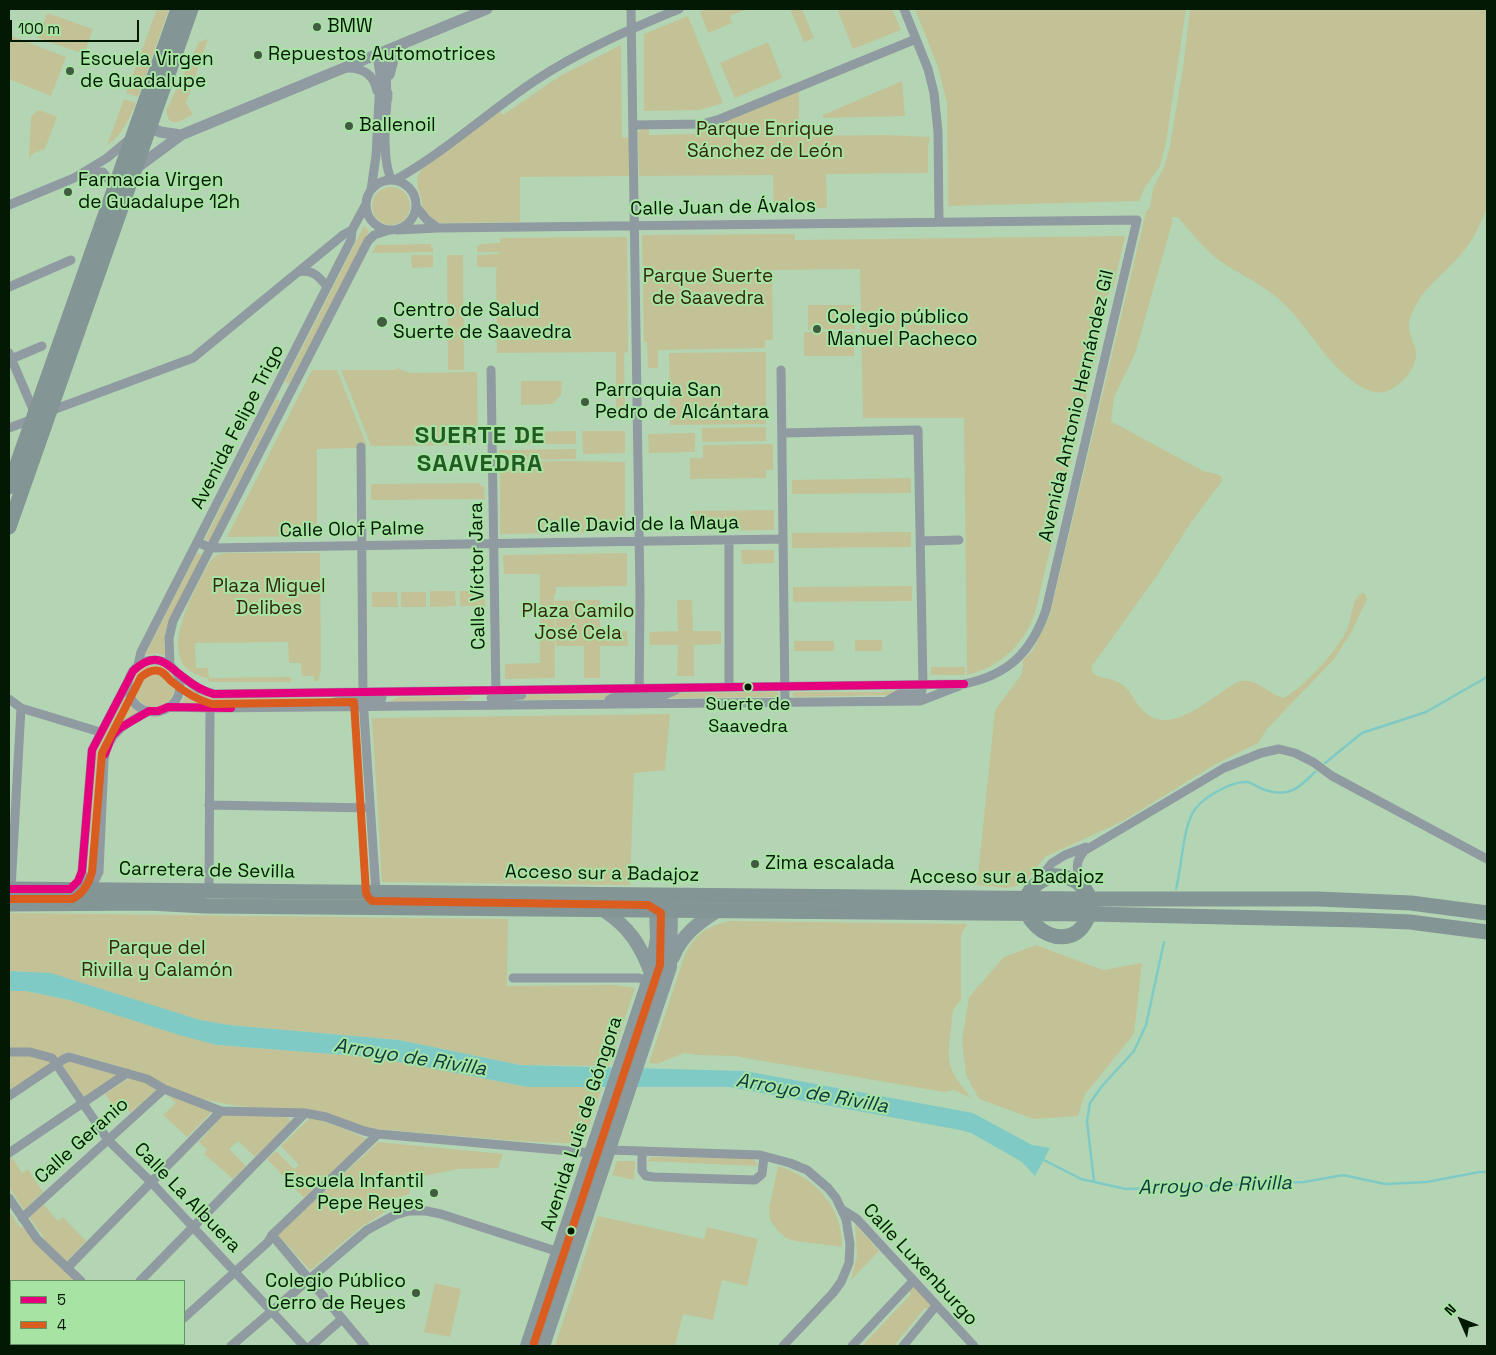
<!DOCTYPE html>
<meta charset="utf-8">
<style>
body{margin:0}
#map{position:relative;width:1496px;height:1355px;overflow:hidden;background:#b4d5b3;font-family:"Space Grotesk",sans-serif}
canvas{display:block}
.frame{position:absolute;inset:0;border:10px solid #031903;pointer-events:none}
.legend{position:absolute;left:10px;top:1280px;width:175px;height:65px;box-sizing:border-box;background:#a7e4a4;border:1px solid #659364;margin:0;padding:6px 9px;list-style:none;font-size:15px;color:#031903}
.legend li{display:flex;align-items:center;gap:10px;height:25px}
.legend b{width:25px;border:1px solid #659364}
.north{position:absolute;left:1436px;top:1295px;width:50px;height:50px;-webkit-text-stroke:4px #a7e4a4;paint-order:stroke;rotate:314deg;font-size:14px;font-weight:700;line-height:20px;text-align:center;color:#031903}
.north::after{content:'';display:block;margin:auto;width:18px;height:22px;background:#031903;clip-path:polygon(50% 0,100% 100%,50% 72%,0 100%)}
.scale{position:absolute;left:10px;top:20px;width:129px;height:22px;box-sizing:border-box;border:2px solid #031903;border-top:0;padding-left:6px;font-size:15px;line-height:18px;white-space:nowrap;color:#031903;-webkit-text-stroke:4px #a7e4a4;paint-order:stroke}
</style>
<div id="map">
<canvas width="1496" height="1355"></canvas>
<div class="frame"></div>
<ul class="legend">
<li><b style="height:6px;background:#e5007d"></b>5</li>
<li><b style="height:6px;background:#da5d1f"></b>4</li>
</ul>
<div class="north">N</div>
<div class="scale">100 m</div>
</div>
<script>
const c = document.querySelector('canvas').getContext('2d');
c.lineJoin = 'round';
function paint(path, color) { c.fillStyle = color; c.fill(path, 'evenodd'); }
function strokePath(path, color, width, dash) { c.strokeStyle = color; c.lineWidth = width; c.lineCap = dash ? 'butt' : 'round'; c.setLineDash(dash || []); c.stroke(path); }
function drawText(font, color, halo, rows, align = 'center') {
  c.font = font + ' "Space Grotesk",sans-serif'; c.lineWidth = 4; c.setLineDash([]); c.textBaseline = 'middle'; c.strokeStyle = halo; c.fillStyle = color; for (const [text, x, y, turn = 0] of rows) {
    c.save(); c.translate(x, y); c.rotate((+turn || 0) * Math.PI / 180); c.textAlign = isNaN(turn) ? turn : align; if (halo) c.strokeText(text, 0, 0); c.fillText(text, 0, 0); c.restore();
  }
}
paint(new Path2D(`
 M157,9H169L138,97L126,93Z
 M707,9H747L730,16L732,23L708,33L700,12Z
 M790,9H802L814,38L804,42Z
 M837,9H892L901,30L853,49Z
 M915,9H1186L1166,143L1160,166L1144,189L1139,201L948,206L947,103L938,67Z
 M1190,9H1487V207C1479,229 1471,244 1455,261C1443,274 1428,286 1419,300C1414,308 1408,319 1409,328C1410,336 1414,343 1416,350C1419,366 1401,386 1387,391C1372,397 1354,383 1344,374C1320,353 1305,323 1282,302C1265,286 1245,277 1226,265C1206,252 1192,234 1178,217H1172V223L1135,354L1114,397L1111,422L1118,425L1203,471L1217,474L1222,477V481L1192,521L1156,577L1092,666V672C1100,680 1111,677 1120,683C1132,690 1136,707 1148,715C1177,734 1214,693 1240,681C1258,678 1268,694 1284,698C1306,685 1334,654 1346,632C1353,618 1349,603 1362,593L1365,594L1367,599L1352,631L1335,658L1267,729L1258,743L1214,765L1123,821L1045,857L1026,881L1017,886L1006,888L977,885L995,710L1022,674L1023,660L1033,650L1050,614L1146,212L1150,208L1153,188L1164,167L1170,146L1184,61Z
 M47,13L93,29L84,54L38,38Z
 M688,16L723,103L700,110L644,111V34Z
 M9,35L66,57L51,96L9,79Z
 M208,39L186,103L193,114C184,119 170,130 167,114C166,108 165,113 168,107L199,42Z
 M768,42L782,78L735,98L720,63Z
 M621,45L622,137L629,138V176L520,177V222L440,223L432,220L423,210L421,198L418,189L417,180L419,173L425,166L499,111L503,115L560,76Z
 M902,81L905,116L823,118V115Z
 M799,91V136L886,135L930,137L928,146V173L826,174L827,208H774L773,175L639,176L638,133L641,129H649V135L701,134V128Z
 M124,99L136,103C129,118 122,136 107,145Z
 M40,110L57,117L45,149L34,153L29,158L31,118L35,112Z
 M372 206a19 19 0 1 1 38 0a19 19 0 1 1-38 0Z
 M364,226L369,231L289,384L285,382Z
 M795,234V240L1125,236L1114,285L1108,295L1097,341L1099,344L1035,613C1024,645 1000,667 967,675L964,418H863L860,269L772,270L773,340H765V348L658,350V368H648L647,342H644L642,235Z
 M627,237L628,352L624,353L625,415H616V352L497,353L496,269L498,267H477V255L498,254L499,252H477V247L479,246V244L500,243V238Z
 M431,244V247H433V252L372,253L376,245Z
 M411,255H433V267L412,268Z
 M447,255H463L464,370H448Z
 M808,305H854L855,329L808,330Z
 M804,332H854V356H804Z
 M766,352V424L670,425L669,353Z
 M396,368L411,373L477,372L478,445L371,446L341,370H396Z
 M312,370H337L367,446L356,448L317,449V536L227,537Z
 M521,381H562L561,395L553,404L521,405Z
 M276,399L280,401L210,541L205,539Z
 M766,427V441L702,442V428Z
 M576,431V444H515V432Z
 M582,431H625V453L583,454Z
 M695,433V452L649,453L648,434Z
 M773,444V470H766V478L690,479V458H703V445Z
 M576,449V459L500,460L499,450Z
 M572,461L625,462V532L500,534V462Z
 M911,478V493L792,494V480Z
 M480,483V486H484L485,499L371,500V484Z
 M774,510V530L691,531V511Z
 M911,532V547L792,548V533Z
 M741,550H774V563L742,564Z
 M197,553L202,555L166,629L164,646L167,657L157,653L145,655Z
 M225,553H320L321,670L318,681H314V676H302L301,663H289L288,642L195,643L196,668H208L209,678L291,677V682H212L208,681V678C148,667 194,592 210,561L217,555Z
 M627,553V586L556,587V593L554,595L555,678L505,679V664L540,663V574H504L503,555Z
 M912,586V601L793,602V587Z
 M430,591H455L456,606L430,607Z
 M460,591H485V606H460Z
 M372,592H397L398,607H372Z
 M401,592H426V607H401Z
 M600,600V632L627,631L628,646H600V678H584V646H556L555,601Z
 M677,600H692L693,631H721V644L694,645V676H677L678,645H650L649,632L678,631Z
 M855,640H882V651H855Z
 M794,641H834V651H794Z
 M133 686a21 21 0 1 1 42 0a21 21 0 1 1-42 0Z
 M931,667H965V675H931Z
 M186,687L201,695L215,698H336L328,702L181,704L185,696Z
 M899,690L891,695L794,697L792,694L794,692H881Z
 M777,692L779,695L777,697L667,698L675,693Z
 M612,694L604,699L520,700L529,695Z
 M473,696L464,701L389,702L398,697Z
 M124,697L130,706L138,713C92,733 98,769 95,812C95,820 96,831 93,838L89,831L95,755Z
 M670,714L665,770L634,773L630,885L382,882L372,718Z
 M9,913L508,919L507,986L615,985L635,988L609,1066L520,1065L399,1040L229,1025L200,1020L30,972L9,971Z
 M730,921L967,924L961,935V1000C950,1012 953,1014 951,1029C946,1066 948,1068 971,1098L954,1090L944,1092L734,1056L698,1055L684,1053L657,1064L649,1063L684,957C695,934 705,927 730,921Z
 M1036,945L1103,970L1142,963L1134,1034L1085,1094L1078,1116L1034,1119L979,1099L966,1075L962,1040L969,997L1004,957Z
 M9,991H26L69,1000L217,1045L358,1056L400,1062L528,1087H602L583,1144L517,1141L376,1129L270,1109L238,1106L201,1099L115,1065L68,1052L9,1091Z
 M67,1061L114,1074L116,1076L84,1097L62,1065Z
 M129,1078H138L157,1089L130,1113L124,1104L115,1109L105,1094Z
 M166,1093L212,1112L187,1137L163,1115L176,1103Z
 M224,1114L285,1117L290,1119V1122L255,1157L238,1141L229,1149L246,1166L233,1179L204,1154L207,1150L199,1142Z
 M311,1117L342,1128L367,1139L304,1198L267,1159L276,1151L294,1169L299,1165L281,1146Z
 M378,1142L503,1154L498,1168L459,1169L413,1178L409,1194L384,1202L388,1210L360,1228L312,1269H309L278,1235Z
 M12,1157L22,1173L28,1169L43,1192L24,1210L9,1187V1159Z
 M652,1157L751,1158L756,1162L758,1166L646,1161Z
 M617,1161H635L634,1180L612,1175Z
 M778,1166C815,1177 843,1207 842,1247L795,1241L786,1238L777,1230L770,1220L769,1208Z
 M588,1178L594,1179L538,1346H532Z
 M43,1204L58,1221L63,1217L86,1241L66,1262L42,1240L44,1238L29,1217Z
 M9,1211L19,1226L22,1227L77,1281H11V1320L9,1315Z
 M598,1216L704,1239L707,1227L758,1239L747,1286L722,1280L713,1320L683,1314L675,1346H555Z
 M855,1224L879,1251L851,1280L857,1256Z
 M435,1283L461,1289L450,1337L424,1332Z
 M913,1287H917L932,1304L928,1309L925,1308L894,1346H862L911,1294L909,1291Z`), '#c2c296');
paint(new Path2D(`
 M9,971L51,973L200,1020L229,1025L399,1040L520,1065L745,1071L973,1113L1032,1145L1050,1148L1035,1176L1022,1162L971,1133L960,1130L729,1087H528L400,1062L358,1056L217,1045L179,1035L69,1000L26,991H9Z`), '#80cac5');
strokePath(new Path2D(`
 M1325,763L1362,733L1426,712L1487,677
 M1176,889C1182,866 1182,835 1192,814C1199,799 1231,781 1247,782C1253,783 1259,788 1265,790C1289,798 1299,788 1315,772
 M1042,1159L1081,1179L1126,1189L1304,1182L1343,1175L1385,1184L1427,1182L1479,1172H1487
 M1094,1182L1087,1121L1090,1103L1102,1086L1134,1051L1146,1025L1164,942`), '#80cac5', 2.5);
strokePath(new Path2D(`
 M631,9L640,596L639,703
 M904,9L928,69L934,93L938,132L939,222
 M345,68C362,67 374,74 377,91
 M390,75L395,56L404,45
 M388,93C385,117 382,158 391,179
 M633,125L702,124L720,119L916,39
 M84,175L103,172L108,179L117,182
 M366 205a25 25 0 1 1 50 0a25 25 0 1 1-50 0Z
 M395,180C445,152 488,112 536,80C580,51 630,29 679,9
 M371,190L376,156L379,98L381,81L377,55L381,53C390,65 384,84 388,98
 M9,205L74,178L107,158L131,138
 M417,208L427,220L438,228
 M298,272C312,269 319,276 327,287
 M9,287L71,260
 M9,353L34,412
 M9,360L42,346
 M491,370L496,696
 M781,370L785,702
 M50,411L193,358L343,235L352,230
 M9,428L33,419
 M782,433L918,430L923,684L920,701
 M361,447L363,699L376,892
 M729,540V687
 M920,541L959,540
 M197,542L211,548L783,539
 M128 686a26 26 0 1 1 52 0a26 26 0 1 1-52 0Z
 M138,665L141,652L351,240L352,230L366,204
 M170,665L169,638L173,621L368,241L374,235L389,230
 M177,673L199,689L214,694L964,684C1008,675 1031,653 1046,610L1137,220L438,228L397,230
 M491,698L522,695
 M9,699L21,708L100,732
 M609,700L612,698L665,695L676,690
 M887,701L899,694H920
 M335,702L382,698
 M168,707L210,708L920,701L959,686
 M209,805L370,808
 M1040,878L1052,863L1065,855L1086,847
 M1081,884C1077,870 1074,863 1084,851L1224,768L1261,753L1279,749L1295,753L1313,762L1332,776L1487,859
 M11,889L21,708
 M87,890L93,884L99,872L104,760C107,733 126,723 149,711
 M209,891L210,708
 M90,892L84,883L82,871L92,750L129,679
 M513,978H639L649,982
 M9,1052H30L52,1058L108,1140L151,1182L304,1346
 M9,1096L64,1059L69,1057L147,1079L164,1089L221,1111L305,1113L326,1117L364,1131L378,1134L592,1153
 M609,1150L760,1155L790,1163L807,1170L828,1188L836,1198L846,1219L850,1244L849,1263L841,1282L833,1293L783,1346
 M642,1151V1171L646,1176L654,1177L755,1180L762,1174L764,1156
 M9,1153L127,1073
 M9,1198L37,1239L81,1281
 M843,1210L857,1219L974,1346
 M22,1218L164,1089
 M272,1235L365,1346
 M67,1268L221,1111
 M140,1281L305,1113
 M184,1318L268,1242L272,1235L378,1134
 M152,1346L154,1344
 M231,1346L367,1230L395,1215L409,1211H426L441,1214L559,1252
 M311,1346L342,1319
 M852,1346L913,1281
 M903,1346L936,1306`), '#8f9aa1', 9);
strokePath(new Path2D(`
 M150,127L160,132L181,135
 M135,169L181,135L487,9`), '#8f9aa1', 11);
strokePath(new Path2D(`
 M603,910C629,927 640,944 651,973
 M673,957C682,935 698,923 717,911
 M527,1346L651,973L657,938L656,910L661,902
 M543,1346L670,967L671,910L664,903`), '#8a9a9c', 14);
strokePath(new Path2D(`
 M9,487L178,9
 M9,527L191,9
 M1051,876C1075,874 1099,892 1087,919C1065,968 986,903 1051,876Z
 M9,889L1089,899H1318L1411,903L1487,913
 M9,904L149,903L205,906L1089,914L1361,920L1410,922L1487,932`), '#849596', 15);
strokePath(new Path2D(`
 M105,754L112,736L120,728L149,711H158L168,707L231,708
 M9,889H70L78,881L82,871L92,750L133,671C156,650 164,662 183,677C193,685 202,691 214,694L964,684`), '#e5007d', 8);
strokePath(new Path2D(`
 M9,899H72C83,894 89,883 92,872L102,753L141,677C146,673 152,669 159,671C164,672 167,677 171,681C183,691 197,700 212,704L354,702L366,893L368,897L372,901L648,905L661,913L660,965L534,1343`), '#da5d1f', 8);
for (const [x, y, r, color] of [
 [317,27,5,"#415b41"],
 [258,55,5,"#415b41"],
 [70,71,5,"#415b41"],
 [349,126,5,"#415b41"],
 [68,192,5,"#415b41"],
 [382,322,6,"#415b41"],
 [817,329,5,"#415b41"],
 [585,402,5,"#415b41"],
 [748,687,4.5,"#031903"],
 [755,864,5,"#415b41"],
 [434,1193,5,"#415b41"],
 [571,1231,4.5,"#031903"],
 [416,1293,5,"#415b41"]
]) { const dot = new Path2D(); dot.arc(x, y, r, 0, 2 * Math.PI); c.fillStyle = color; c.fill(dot); strokePath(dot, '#a7e4a4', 2); }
drawText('18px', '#031903', '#a7e4a4', [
 ["Suerte de",748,705],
 ["Saavedra",748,727]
]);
drawText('19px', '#031903', '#a7e4a4', [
 ["BMW",327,27],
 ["Repuestos Automotrices",268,55],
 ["Escuela Virgen",80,60],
 ["de Guadalupe",80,82],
 ["Ballenoil",359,126],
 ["Farmacia Virgen",78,181],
 ["de Guadalupe 12h",78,203],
 ["Centro de Salud",393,311],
 ["Suerte de Saavedra",393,333],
 ["Colegio público",827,318],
 ["Manuel Pacheco",827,340],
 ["Parroquia San",595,391],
 ["Pedro de Alcántara",595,413],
 ["Zima escalada",765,864],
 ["Escuela Infantil",424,1182,"right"],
 ["Pepe Reyes",424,1204,"right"],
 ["Colegio Público",406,1282,"right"],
 ["Cerro de Reyes",406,1304,"right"]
], 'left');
drawText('19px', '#35270b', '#a7e4a4', [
 ["Parque Enrique",765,130],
 ["Sánchez de León",765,152],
 ["Parque Suerte",708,277],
 ["de Saavedra",708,299],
 ["Plaza Miguel",269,587],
 ["Delibes",269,609],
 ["Plaza Camilo",578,612],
 ["José Cela",578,634],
 ["Parque del",157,949],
 ["Rivilla y Calamón",157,971]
]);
drawText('19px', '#031903', '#a7e4a4', [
 ["Calle Juan de Ávalos",723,208,-1],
 ["Avenida Antonio Hernández Gil",1077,406,-77],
 ["Avenida Felipe Trigo",238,427,-63],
 ["Calle David de la Maya",638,525,-1],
 ["Calle Olof Palme",352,530,-1],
 ["Calle Víctor Jara",478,576,-91],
 ["Carretera de Sevilla",207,871,1],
 ["Acceso sur a Badajoz",602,874,1],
 ["Acceso sur a Badajoz",1007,878],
 ["Avenida Luis de Góngora",582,1124,-72],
 ["Calle Geranio",82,1141,-42],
 ["Calle La Albuera",187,1198,46],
 ["Calle Luxenburgo",920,1265,47]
]);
drawText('italic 20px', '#0d393d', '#a7e4a4', [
 ["Arroyo de Rivilla",410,1058,9],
 ["Arroyo de Rivilla",812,1094,10],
 ["Arroyo de Rivilla",1215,1186,-2]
]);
c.letterSpacing = '1px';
drawText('bold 24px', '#225b22', '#a7e4a4', [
 ["SUERTE DE",480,436],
 ["SAAVEDRA",480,464]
]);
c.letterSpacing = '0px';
</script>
